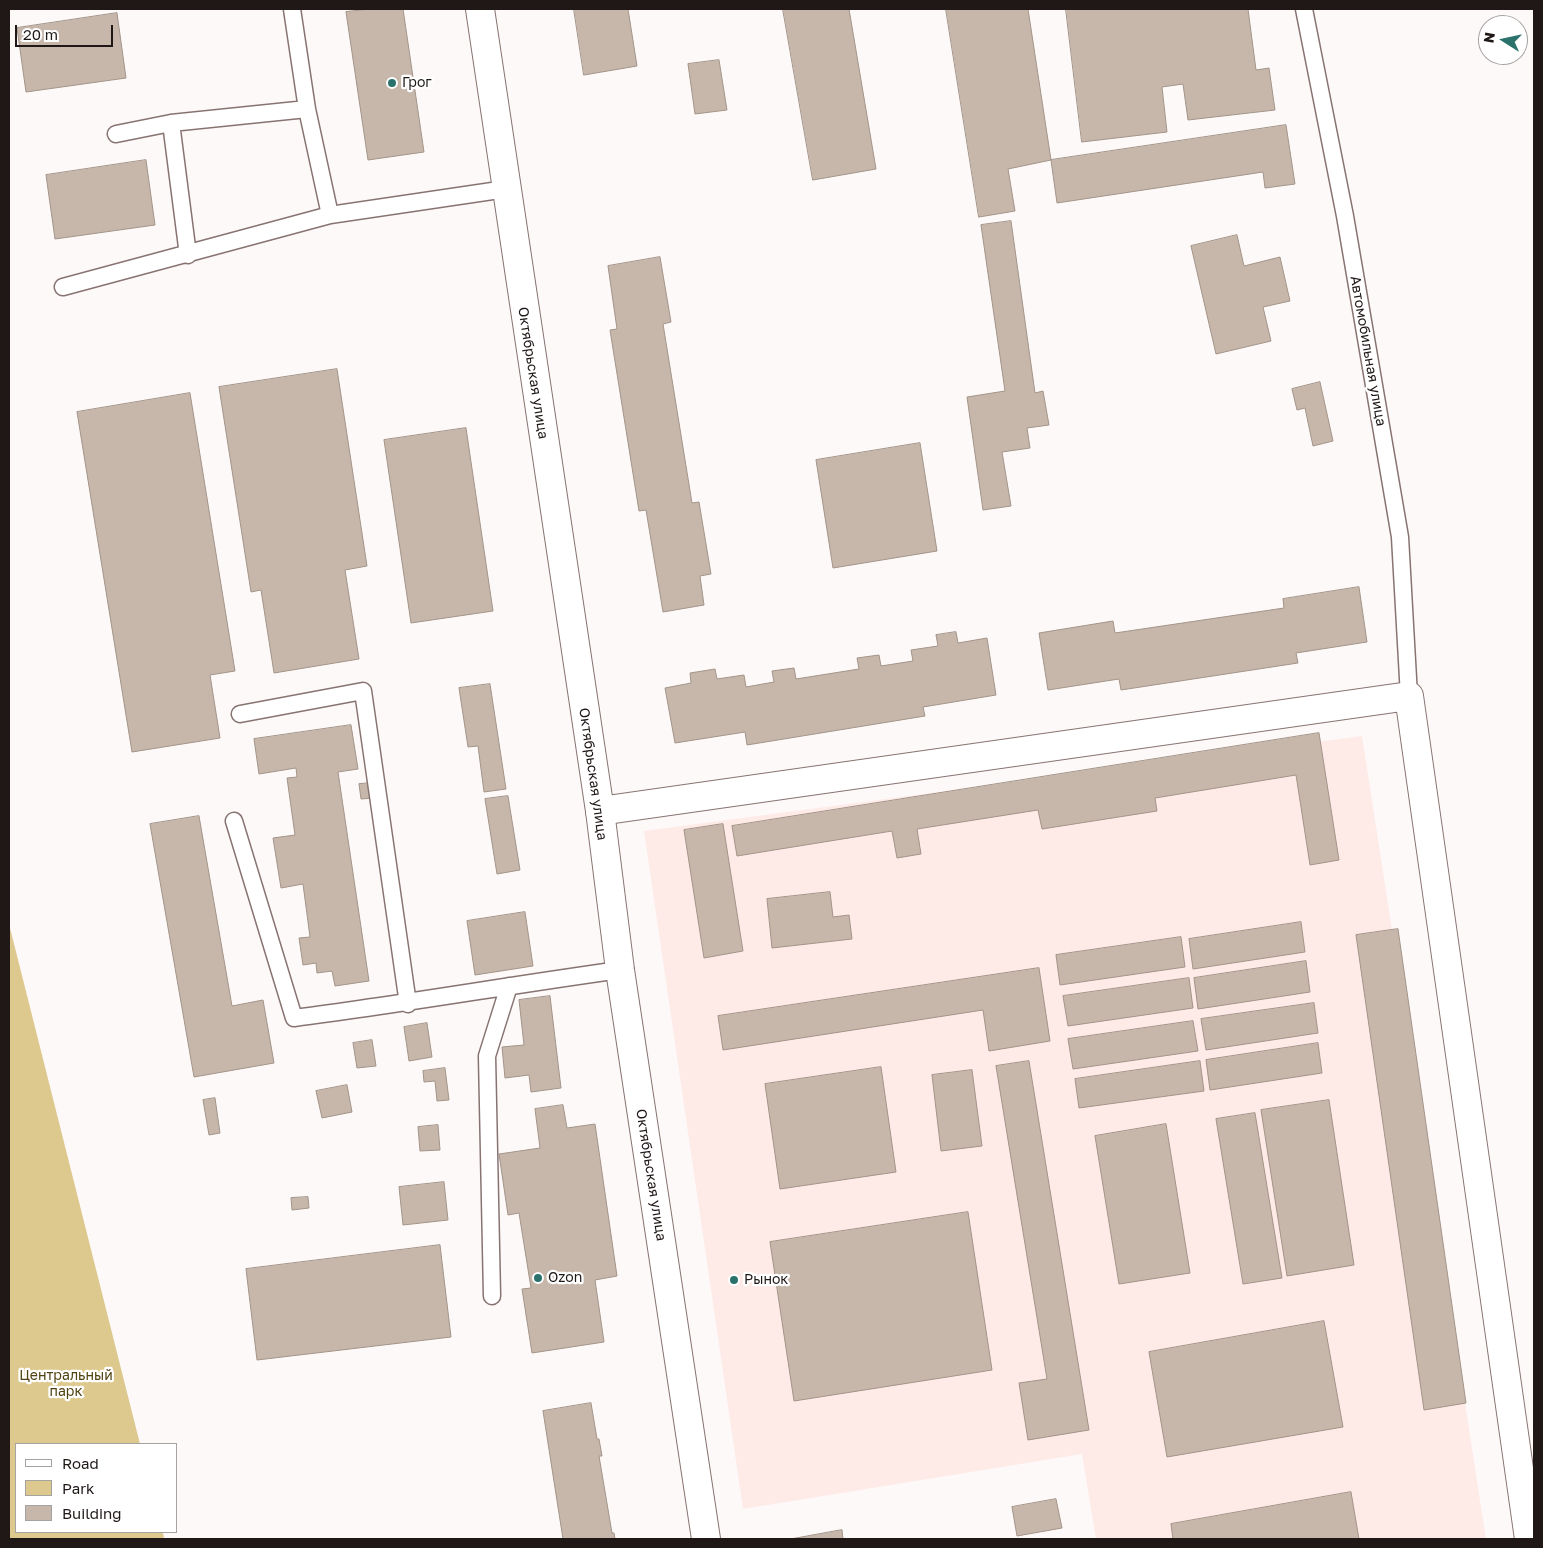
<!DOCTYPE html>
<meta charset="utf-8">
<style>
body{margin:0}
#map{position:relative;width:1543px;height:1548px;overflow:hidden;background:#fdf9f8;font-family:"Golos Text",sans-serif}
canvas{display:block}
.frame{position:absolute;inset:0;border:10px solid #1f1817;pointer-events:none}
.legend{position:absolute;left:15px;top:1443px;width:162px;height:90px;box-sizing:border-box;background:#fff;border:1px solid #a5a3a2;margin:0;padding:6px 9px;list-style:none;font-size:15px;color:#1f1817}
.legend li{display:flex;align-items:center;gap:10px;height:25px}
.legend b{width:25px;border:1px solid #a5a3a2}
.north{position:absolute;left:1478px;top:15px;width:50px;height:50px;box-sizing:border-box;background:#fff;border:1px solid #a5a3a2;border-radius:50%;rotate:280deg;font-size:14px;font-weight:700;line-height:20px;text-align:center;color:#1f1817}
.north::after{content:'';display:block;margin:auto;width:18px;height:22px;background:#2a726b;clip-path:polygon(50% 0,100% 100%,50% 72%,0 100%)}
.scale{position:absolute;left:15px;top:25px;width:98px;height:22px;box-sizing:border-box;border:2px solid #1f1817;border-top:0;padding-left:6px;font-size:15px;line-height:18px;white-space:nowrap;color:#1f1817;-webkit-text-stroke:4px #fff;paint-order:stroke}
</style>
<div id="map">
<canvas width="1543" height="1548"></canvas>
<div class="frame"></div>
<ul class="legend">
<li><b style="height:6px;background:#fff"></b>Road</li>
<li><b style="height:14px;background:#ddc88e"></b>Park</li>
<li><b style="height:14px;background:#c7b7ab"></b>Building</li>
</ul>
<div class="north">N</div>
<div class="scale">20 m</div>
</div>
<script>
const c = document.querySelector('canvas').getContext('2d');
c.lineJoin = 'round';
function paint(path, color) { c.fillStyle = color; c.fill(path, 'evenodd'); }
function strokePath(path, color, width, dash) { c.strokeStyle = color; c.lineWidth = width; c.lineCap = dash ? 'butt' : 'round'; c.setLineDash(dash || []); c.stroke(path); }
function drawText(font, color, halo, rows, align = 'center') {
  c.font = font + ' "Golos Text",sans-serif'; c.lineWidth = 4.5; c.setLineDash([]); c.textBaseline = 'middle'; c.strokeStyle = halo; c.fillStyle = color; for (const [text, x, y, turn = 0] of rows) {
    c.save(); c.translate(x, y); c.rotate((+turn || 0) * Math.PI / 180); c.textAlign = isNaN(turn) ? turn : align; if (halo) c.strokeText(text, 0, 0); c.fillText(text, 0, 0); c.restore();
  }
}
paint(new Path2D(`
 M1362,736L1486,1539H1096L1082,1454L743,1509L644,831Z`), '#feebe8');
paint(new Path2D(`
 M9,924L140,1444H16V1532H163L164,1539H9Z`), '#ddc88e');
const building = new Path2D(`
 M370,9H403L424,152L368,160L346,12Z
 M574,9H628L637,66L584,75Z
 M783,9H849L876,169L813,180Z
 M946,9H1028L1051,160L1008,169L1015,211L979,217Z
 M1066,9H1248L1256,70L1269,68L1275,110L1188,120L1183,84L1162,87L1167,132L1082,142Z
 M117,13L126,78L26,92L17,28Z
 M719,60L727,110L695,114L688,64Z
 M1286,125L1295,184L1265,188L1263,172L1057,203L1051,160Z
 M146,160L155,225L55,239L46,175Z
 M1011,221L1035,393L1043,391L1049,425L1027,428L1030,448L1002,452L1011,506L983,510L967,397L1005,391L981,225Z
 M1237,235L1244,266L1280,257L1290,301L1263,307L1271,341L1216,354L1191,246Z
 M660,257L671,322L663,324L692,503L699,502L711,574L700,576L704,605L663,612L646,510L639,511L610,330L617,329L608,266Z
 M337,369L367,566L345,570L359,659L274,673L261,590L251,592L219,387Z
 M1320,382L1333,441L1313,446L1305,408L1297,410L1292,389Z
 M190,393L235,671L210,675L220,738L132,752L77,412Z
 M466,428L493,611L411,623L384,440Z
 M920,443L937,551L833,568L816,460Z
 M1359,587L1367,642L1296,653L1298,663L1121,690L1119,679L1048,690L1039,633L1113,621L1115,633L1284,608L1283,599Z
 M956,632L958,643L987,638L996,695L923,707L925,716L747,745L745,732L675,743L665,688L691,683L690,673L715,669L717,679L744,675L746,687L774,682L772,671L794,668L796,679L859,669L857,658L879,655L881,666L913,661L911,650L938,646L936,635Z
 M490,684L506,789L484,792L478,746L468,747L459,688Z
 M351,725L358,769L338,772L369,981L335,986L332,971L317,973L316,963L303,965L299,938L310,937L303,884L281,888L273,838L295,835L287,778L297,777L296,768L259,774L254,739Z
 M1319,733L1339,860L1310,865L1296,775L1155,798L1157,811L1042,829L1038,810L917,829L921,854L897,858L892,831L737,856L732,826Z
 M372,783L374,798L361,799L359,784Z
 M508,796L520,870L497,874L485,799Z
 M199,816L232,1006L263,1000L274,1063L194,1077L150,824Z
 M723,824L743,951L704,958L684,830Z
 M830,892L833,917L849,915L852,939L772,948L767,899Z
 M525,912L533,966L475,975L467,921Z
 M1301,922L1305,952L1193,969L1189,939Z
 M1398,929L1466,1403L1424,1410L1356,935Z
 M1181,937L1185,967L1060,985L1056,955Z
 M1306,961L1310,992L1198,1009L1194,978Z
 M1039,968L1050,1041L989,1051L983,1010L723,1050L718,1016Z
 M1189,978L1193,1008L1068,1026L1063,996Z
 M550,996L561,1088L531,1092L529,1075L505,1078L502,1047L524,1045L519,1000Z
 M1314,1003L1318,1033L1206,1050L1201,1019Z
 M1193,1021L1198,1051L1073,1069L1068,1039Z
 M427,1023L432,1057L409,1061L404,1027Z
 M372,1040L376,1066L357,1068L353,1043Z
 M1318,1043L1322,1073L1210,1090L1206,1060Z
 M1029,1061L1089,1430L1028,1440L1019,1383L1047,1379L996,1066Z
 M1200,1061L1204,1091L1079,1108L1075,1079Z
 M881,1067L896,1172L780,1189L765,1084Z
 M445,1068L449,1100L437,1101L435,1081L424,1082L423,1071Z
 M972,1070L982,1146L941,1151L932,1075Z
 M347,1085L352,1112L322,1118L316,1091Z
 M215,1098L220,1133L209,1135L203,1100Z
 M1329,1100L1354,1265L1287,1276L1261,1110Z
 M563,1105L567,1128L595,1124L617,1276L595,1280L604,1342L532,1353L522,1289L531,1288L519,1213L508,1215L499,1154L540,1148L535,1109Z
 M1255,1113L1282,1278L1243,1284L1216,1119Z
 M1166,1124L1190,1273L1119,1284L1095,1136Z
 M438,1125L440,1150L420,1151L418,1127Z
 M444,1182L448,1220L403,1225L399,1187Z
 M308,1197L309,1208L292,1210L291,1198Z
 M968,1212L992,1370L794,1401L770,1242Z
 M440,1245L451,1337L257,1360L246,1269Z
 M1324,1321L1343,1427L1167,1457L1149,1352Z
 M591,1403L597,1439H599L602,1456H599L612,1533H614L615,1539H563L543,1411Z
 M1351,1492L1359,1539H1173L1171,1524Z
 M1056,1499L1062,1528L1017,1536L1012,1507Z
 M842,1530L843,1539H791Z`);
paint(building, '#c7b7ab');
strokePath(building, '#a39489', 1);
const service = new Path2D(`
 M292,9L307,109
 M1304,9L1345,216L1400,537L1409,696
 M171,123L188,255
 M116,134L171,123L307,109L330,215
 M63,287L330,215L506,189
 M240,714L363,691L408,1004
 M234,821L294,1018C403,1004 511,985 620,970
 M492,1296L487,1056L509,986`);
const minor = new Path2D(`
 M600,811L1409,696L1529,1539`);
const tertiary = new Path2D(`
 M480,9L600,811L620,970L706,1539`);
strokePath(service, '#877472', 19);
strokePath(minor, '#877472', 30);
strokePath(tertiary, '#877472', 30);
strokePath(service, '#fff', 16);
strokePath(minor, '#fff', 28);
strokePath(tertiary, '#fff', 28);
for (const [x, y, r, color] of [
 [392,83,5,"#2a726b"],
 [538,1278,5,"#2a726b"],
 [734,1280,5,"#2a726b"]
]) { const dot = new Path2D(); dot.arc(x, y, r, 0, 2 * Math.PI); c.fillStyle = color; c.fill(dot); strokePath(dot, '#fff', 2); }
drawText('14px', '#1f1817', '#fff', [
 ["Грог",402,83],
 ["Ozon",548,1278],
 ["Рынок",744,1280]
], 'left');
drawText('14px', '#1f1817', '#fff', [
 ["Автомобильная улица",1368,351,80],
 ["Октябрьская улица",533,373,81],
 ["Октябрьская улица",593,774,82],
 ["Октябрьская улица",651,1175,81]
]);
drawText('14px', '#514212', '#fff', [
 ["Центральный",66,1376],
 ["парк",66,1392]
]);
</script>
